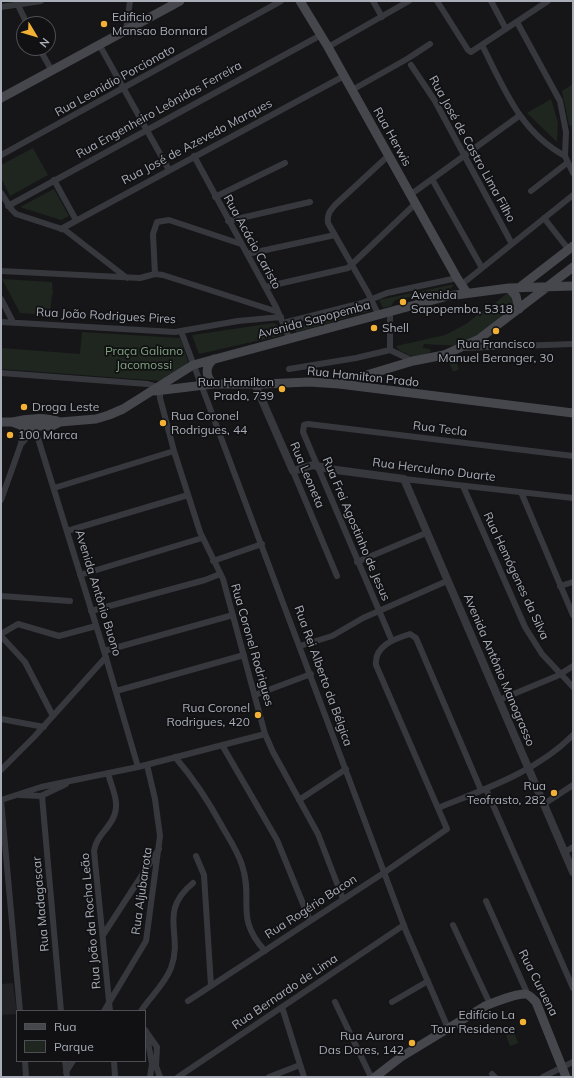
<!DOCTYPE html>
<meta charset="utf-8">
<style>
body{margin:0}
#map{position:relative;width:574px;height:1078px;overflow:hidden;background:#161618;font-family:Mulish,sans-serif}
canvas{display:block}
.frame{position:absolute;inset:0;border:2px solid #a8adb8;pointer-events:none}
.legend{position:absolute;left:16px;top:1010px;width:130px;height:52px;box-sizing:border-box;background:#111113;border:1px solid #4d4f55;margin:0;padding:5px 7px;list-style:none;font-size:12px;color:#a8adb8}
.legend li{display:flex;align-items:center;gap:8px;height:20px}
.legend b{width:20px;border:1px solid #4d4f55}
.north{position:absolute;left:16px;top:16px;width:40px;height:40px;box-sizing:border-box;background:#111113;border:1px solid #4d4f55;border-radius:50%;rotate:128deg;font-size:11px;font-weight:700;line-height:16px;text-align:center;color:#a8adb8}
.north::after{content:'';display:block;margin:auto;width:14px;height:18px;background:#f2b134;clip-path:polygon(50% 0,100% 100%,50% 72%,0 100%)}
</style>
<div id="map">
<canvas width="574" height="1078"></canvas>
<div class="frame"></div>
<ul class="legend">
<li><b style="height:5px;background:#45474d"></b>Rua</li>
<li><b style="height:11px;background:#1e261f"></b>Parque</li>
</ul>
<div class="north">N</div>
</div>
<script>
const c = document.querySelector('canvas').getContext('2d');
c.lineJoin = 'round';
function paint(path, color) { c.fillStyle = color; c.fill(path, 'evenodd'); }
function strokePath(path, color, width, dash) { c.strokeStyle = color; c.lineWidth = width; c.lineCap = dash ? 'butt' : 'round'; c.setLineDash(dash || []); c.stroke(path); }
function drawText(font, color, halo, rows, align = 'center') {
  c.font = font + ' Mulish,sans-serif'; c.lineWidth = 3.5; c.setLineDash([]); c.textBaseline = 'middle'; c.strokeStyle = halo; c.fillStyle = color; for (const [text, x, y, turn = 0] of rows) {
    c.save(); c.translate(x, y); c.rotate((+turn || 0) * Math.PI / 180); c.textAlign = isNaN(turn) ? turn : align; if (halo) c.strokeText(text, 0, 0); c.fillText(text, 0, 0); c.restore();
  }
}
paint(new Path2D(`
 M13,983L17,1014L1,1015V984Z`), '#222225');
paint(new Path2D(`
 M573,84V127L569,125L562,91Z
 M551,99L558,123L557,142L527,113Z
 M33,148L48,175L10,196L1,178V165Z
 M54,189L69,216L61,220L20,207Z
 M2,279L52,282L53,295H52L50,315L20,313Z
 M450,285H454L450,289L415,299L409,297L395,300L391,306L383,308L379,300Z
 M507,293L514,296V309L491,327L459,346L424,344L423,348L430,349L431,352L415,358L399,350L396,346L445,335L466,324L491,304L495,303Z
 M369,308L370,311L296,332L294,327Z
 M274,323L280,327L283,335L199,354L192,335Z
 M82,332L180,338L188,361L186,366L162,381L1,369V348L80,354Z
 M455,359L459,369L453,372L449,362Z
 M512,1027L518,1043L510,1046L504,1030Z`), '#1e261f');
strokePath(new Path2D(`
 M373,1L382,17
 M437,1L468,50L471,52L548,1
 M491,1L506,29
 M18,5L27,24
 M1,7L41,1
 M517,22L560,101L566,132L565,156L573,173
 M126,31L130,1
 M482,45C504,88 520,132 565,156
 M100,46L169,170
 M328,47L409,1
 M39,48L52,71
 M411,65L435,101L512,244
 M352,90L407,59L430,44
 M1,155L281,1
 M194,156L276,307L290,340
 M432,179L482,268
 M54,180L76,220
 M531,191L567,163
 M1,193L12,210L16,214L65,230L127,278
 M410,195L519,116
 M215,197L285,163
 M8,206L321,35
 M544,218L569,250
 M228,221L310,202
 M61,229L344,76
 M247,254L335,235
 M1,271L140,278L155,274L163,275L278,312
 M155,274L153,234L157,222L169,220L241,244
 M461,285L573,195
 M265,287L348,268L415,204
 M1,299L13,322
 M390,313V350
 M379,316L368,293L328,223C327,214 330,211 335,205L388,156
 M1,322L175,332L238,321L281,317
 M283,323L362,303L387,293L457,278
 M181,331L406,931L448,1028
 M463,348L573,344
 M390,350L413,361
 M289,369L356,358L390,350
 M1,373L148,384L158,387
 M160,390V398L174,451L200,532L223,579L265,734L273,752L318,834L343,899
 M36,424L37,435L104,651L138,767
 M22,443L36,426
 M293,471L337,576
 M404,479L573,498
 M463,486L525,627L542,654L573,687
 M54,488L174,451
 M521,492L573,615
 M1,500L21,444L23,424
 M67,531L188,495
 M213,561L262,544
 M357,562L426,533
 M80,575L202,538
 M560,586L573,582
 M1,596L70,601
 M91,611L205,580L220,574
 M1,634L18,624L59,636L96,626
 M1,636L25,662L53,716
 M392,641L303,432L304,425L308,424L573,456
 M300,646L332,636L363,618L447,581
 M104,651L233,615
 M116,691L244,655
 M255,695L311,674
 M499,700L557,676L573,666
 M1,719L44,727
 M222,745L277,840L310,921
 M175,757C194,779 209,802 223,828C230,840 238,852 242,865C254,901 234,917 265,951
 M1,770L34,737L106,657
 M108,773C111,786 119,800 115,813C112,827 96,835 94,851L110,1011
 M486,789L573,988
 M19,795L41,796L66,784
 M42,796L61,1011
 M1,800L41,787L138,767L265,734
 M1,800L20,1011
 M299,800L346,769
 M544,804L573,785
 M438,808C485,789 536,772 573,735
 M565,852L573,847
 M196,856L204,875L211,986
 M486,901L528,995
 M453,925L490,1004
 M103,935L159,849
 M188,1001L385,872L447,829L376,665C374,646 394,639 410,634L416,638L481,790
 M335,1002L371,1077
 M392,1002L428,981
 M282,1007L304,1077
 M104,1011L146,941L160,836L155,799L147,765
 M141,1011C150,997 165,984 171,968C184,933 157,913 193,883
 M145,1030L157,1047L156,1066L160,1077
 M146,1031L152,1064L150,1077
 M25,1061L26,1077
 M65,1061L67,1077
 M114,1061L115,1077
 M66,1072L73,1061
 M492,1074L495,1077
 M178,1077L404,925
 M269,1077L300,1065
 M543,1077L573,1062`), '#37383d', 6);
strokePath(new Path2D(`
 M255,384L293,471L313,465L329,469L404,479L573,872`), '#37383d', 8);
strokePath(new Path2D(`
 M300,1L328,47L457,278L467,293
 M1,98L180,1
 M520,287L573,246
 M509,288L516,296L519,309
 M340,383L413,361L444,355L479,339L573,267
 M213,384C205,376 205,366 214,359
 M155,391L213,384H263L309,382L339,384L573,413
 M1,422H12L23,426H52L60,422L96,419L109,415L123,409L193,365L448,296L509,288L573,286
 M12,422C27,418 46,417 60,422
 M375,1077L401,1057L485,1006C495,1002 516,993 526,994C530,995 533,999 536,1002L566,1077`), '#45474d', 9);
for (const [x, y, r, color] of [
 [104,24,4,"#f2b134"],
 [403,302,4,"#f2b134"],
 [374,328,4,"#f2b134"],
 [496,331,4,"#f2b134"],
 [282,389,4,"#f2b134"],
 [24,407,4,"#f2b134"],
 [163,423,4,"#f2b134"],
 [10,435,4,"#f2b134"],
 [258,715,4,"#f2b134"],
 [554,793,4,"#f2b134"],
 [523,1022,4,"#f2b134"],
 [412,1043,4,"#f2b134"]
]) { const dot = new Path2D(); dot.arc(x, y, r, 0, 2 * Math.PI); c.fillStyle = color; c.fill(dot); strokePath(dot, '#111113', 1.5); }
drawText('12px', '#a8adb8', '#111113', [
 ["Edificio",112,17],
 ["Mansao Bonnard",112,31],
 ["Avenida",411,295],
 ["Sapopemba, 5318",411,309],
 ["Shell",382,328],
 ["Rua Francisco",496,344,"center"],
 ["Manuel Beranger, 30",496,358,"center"],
 ["Rua Hamilton",274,382,"right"],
 ["Prado, 739",274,396,"right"],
 ["Droga Leste",32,407],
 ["Rua Coronel",171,416],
 ["Rodrigues, 44",171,430],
 ["100 Marca",18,435],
 ["Rua Coronel",250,708,"right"],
 ["Rodrigues, 420",250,722,"right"],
 ["Rua",546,786,"right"],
 ["Teofrasto, 282",546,800,"right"],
 ["Edifício La",515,1015,"right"],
 ["Tour Residence",515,1029,"right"],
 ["Rua Aurora",404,1036,"right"],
 ["Das Dores, 142",404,1050,"right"]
], 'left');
drawText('12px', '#a8adb8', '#111113', [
 ["Rua Leonidio Porcionato",115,81,-29],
 ["Rua Engenheiro Leônidas Ferreira",159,110,-29],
 ["Rua Herwis",392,137,61],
 ["Rua José de Azevedo Marques",197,142,-28],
 ["Rua José de Castro Lima Filho",472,149,61],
 ["Rua Acácio Caristo",252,242,61],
 ["Rua João Rodrigues Pires",106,316,3],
 ["Avenida Sapopemba",314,320,-15],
 ["Rua Hamilton Prado",363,377,6],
 ["Rua Tecla",440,429,7],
 ["Rua Herculano Duarte",434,470,7],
 ["Rua Leoneta",307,475,67],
 ["Rua Frei Agostinho de Jesus",356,529,67],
 ["Rua Hemógenes da Silva",516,576,65],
 ["Avenida Antônio Buono",98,593,73],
 ["Rua Coronel Rodrigues",252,645,74],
 ["Avenida Antônio Manograsso",499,670,67],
 ["Rua Rei Alberto da Bélgica",323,676,70],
 ["Rua Aljubarrota",142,891,-82],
 ["Rua Madagascar",41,904,-95],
 ["Rua Rogério Bacon",311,907,-33],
 ["Rua João da Rocha Leão",91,921,-95],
 ["Rua Curuena",538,983,63],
 ["Rua Bernardo de Lima",285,992,-34]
]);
drawText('12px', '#7fa381', '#111113', [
 ["Praça Galiano",144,351],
 ["Jacomossi",144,365]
]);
</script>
